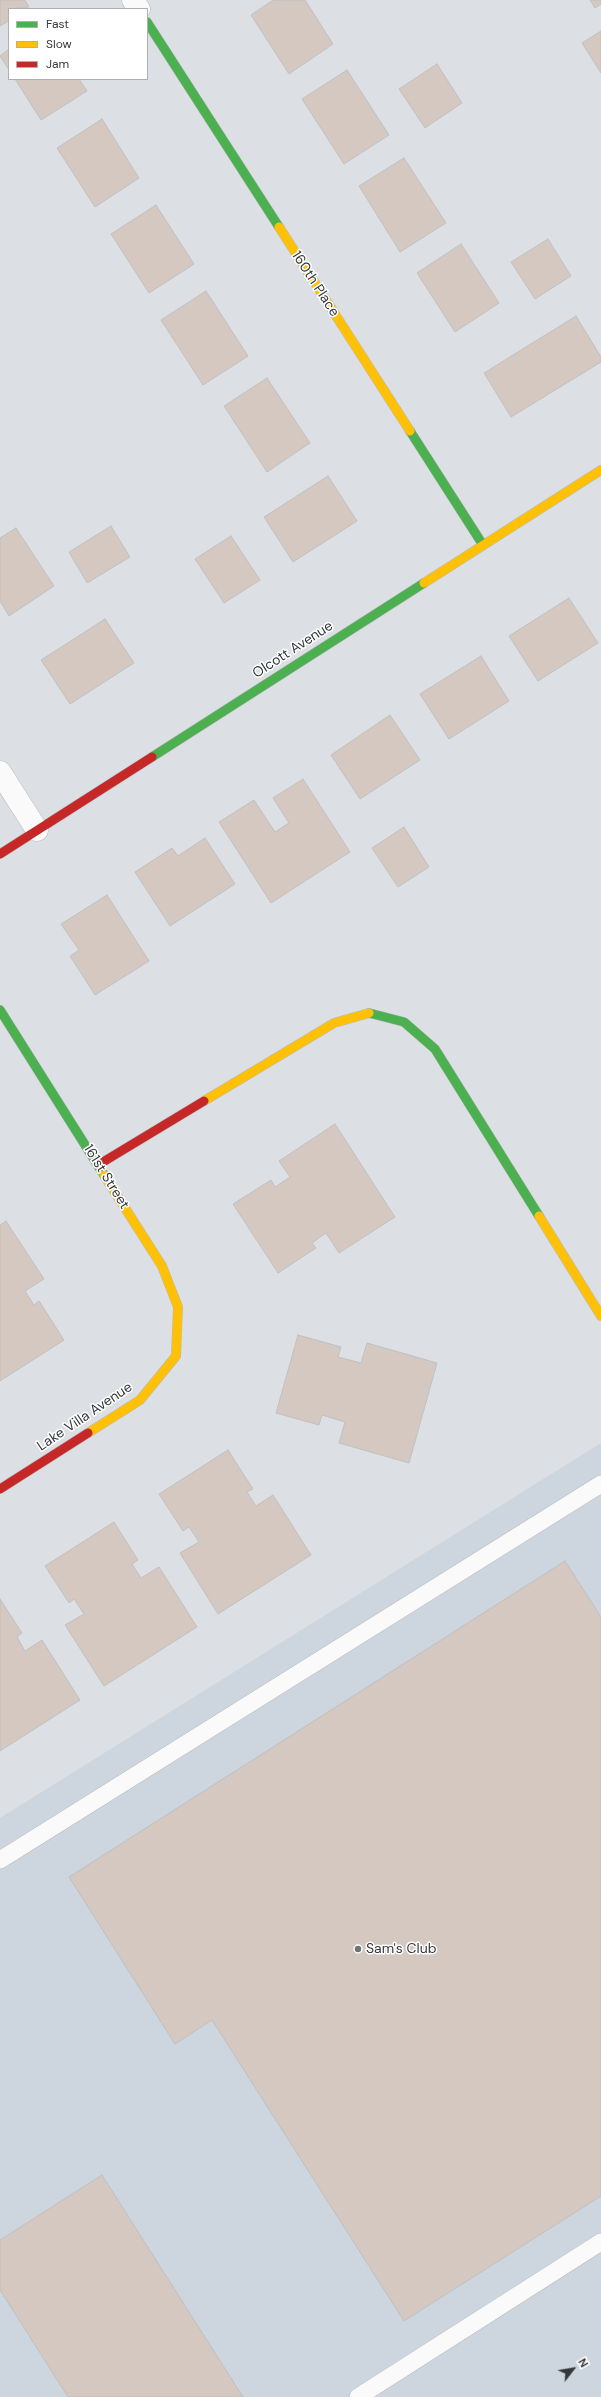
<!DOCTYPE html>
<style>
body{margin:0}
#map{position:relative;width:601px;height:2397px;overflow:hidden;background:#dce0e4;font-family:"DM Sans",sans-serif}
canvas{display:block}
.legend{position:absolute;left:8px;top:8px;width:140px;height:72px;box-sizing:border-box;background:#fff;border:1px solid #aeafb1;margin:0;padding:5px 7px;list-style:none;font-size:12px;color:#35383b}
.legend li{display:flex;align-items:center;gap:8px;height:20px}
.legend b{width:20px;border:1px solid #aeafb1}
.north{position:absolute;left:553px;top:2349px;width:40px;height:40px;-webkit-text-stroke:3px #fff;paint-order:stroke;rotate:59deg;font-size:11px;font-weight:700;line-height:16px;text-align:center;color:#35383b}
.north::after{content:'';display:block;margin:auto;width:14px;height:18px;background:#35383b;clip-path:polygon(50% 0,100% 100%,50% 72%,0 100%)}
</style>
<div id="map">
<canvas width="601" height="2397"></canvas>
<ul class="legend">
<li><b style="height:5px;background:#4caf50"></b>Fast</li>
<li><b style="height:5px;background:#ffc107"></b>Slow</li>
<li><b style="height:5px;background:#c62828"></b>Jam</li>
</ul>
<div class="north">N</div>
</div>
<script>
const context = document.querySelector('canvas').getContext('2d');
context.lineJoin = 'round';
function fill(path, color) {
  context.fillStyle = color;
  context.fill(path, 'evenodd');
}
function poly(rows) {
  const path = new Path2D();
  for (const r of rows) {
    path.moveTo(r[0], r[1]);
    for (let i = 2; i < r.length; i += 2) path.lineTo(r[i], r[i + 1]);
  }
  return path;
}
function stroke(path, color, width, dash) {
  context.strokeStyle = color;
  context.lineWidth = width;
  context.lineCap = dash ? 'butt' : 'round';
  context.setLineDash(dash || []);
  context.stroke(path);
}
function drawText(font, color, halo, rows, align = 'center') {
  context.font = font + ' "DM Sans",sans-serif';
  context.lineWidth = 3;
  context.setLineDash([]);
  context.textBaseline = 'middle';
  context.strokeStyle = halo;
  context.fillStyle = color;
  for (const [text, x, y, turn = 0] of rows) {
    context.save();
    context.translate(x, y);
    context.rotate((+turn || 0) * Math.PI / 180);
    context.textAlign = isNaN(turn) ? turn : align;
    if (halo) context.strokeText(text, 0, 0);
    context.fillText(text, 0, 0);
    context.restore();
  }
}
fill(poly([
 [601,1443,601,2397,0,2397,0,1818]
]), '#cdd5de');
const building = poly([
 [0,0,25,0,29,7,9,9,9,21,0,26,0,0],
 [273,0,305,0,333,44,289,74,251,15,273,0],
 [590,0,601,0,601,4,595,8,590,0],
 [601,31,601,73,582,43,601,31],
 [9,49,9,70,0,56,9,49],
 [437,64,462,103,425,128,399,89,437,64],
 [347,70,389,135,344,164,302,99,347,70],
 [15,79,79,79,87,91,41,120,15,79],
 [102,119,139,178,95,207,57,148,102,119],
 [404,158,446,223,400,252,359,186,404,158],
 [156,205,194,264,149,293,111,234,156,205],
 [548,239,571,276,535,299,511,262,548,239],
 [461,244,499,303,455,332,417,273,461,244],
 [206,291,248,356,203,385,161,320,206,291],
 [576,316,601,357,601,362,511,417,484,373,576,316],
 [267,378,310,443,267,472,224,406,267,378],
 [328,476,357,521,293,562,264,517,328,476],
 [111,526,130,557,87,583,69,552,111,526],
 [16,528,54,586,9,616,0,601,0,538,16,528],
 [231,536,260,580,224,603,195,559,231,536],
 [569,598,598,643,538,681,509,636,569,598],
 [105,619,134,663,70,704,41,660,105,619],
 [481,656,509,701,449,739,420,694,481,656],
 [390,715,420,760,360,799,331,755,390,715],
 [303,779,350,852,271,903,219,822,254,800,275,832,289,823,273,798,303,779],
 [404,827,429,867,398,887,372,848,404,827],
 [205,838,235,884,170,926,135,872,172,848,178,856,205,838],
 [107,895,149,961,95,995,70,956,79,950,61,924,107,895],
 [335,1124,395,1217,339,1253,326,1233,312,1243,316,1248,278,1273,233,1204,271,1180,275,1187,290,1177,279,1161,335,1124],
 [6,1221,44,1279,25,1291,34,1305,39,1301,64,1340,0,1381,0,1225,6,1221],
 [298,1335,341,1347,338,1357,361,1363,367,1343,437,1363,409,1463,339,1443,345,1422,322,1415,319,1425,276,1413,298,1335],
 [228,1450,253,1489,247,1492,256,1506,273,1495,311,1555,218,1614,180,1553,199,1542,189,1527,183,1531,159,1494,228,1450],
 [114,1522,138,1560,132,1564,141,1578,159,1567,197,1627,104,1686,65,1625,84,1614,74,1599,69,1603,45,1566,114,1522],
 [565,1561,601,1617,601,2196,404,2321,212,2020,175,2044,69,1877,565,1561],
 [0,1599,22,1633,17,1637,25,1651,42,1640,80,1700,0,1751,0,1599],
 [102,2175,243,2397,68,2397,0,2290,0,2240,102,2175]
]);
fill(building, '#d4c8c0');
stroke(building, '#bfc0c0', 1);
const lane = poly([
 [0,1860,601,1484],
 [358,2397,601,2242]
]);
const street = poly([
 [133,0,139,9],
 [0,772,37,830]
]);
const fast = poly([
 [147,22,279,227],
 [410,431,483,545],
 [152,757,424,583],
 [0,1010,104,1175],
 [369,1013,404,1022,435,1049,539,1216]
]);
const slow = poly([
 [279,227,410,431],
 [424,583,601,470],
 [204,1101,334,1023,369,1013],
 [539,1216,601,1316],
 [88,1433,140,1400,176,1356,178,1307,162,1266,104,1175]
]);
const jam = poly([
 [0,854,152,757],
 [98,1165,204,1101],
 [0,1489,88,1433]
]);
stroke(lane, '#b7babd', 18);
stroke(street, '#b7babd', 23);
stroke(fast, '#b7babd', 10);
stroke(slow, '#b7babd', 10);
stroke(jam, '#b7babd', 10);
stroke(lane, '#fafafb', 17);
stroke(street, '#fafafb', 22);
stroke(fast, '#4caf50', 9);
stroke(slow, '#ffc107', 9);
stroke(jam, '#c62828', 9);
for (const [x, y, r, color] of [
 [358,1949,4,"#6f7376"]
]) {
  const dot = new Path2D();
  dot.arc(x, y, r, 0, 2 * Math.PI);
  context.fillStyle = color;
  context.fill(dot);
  stroke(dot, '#fff', 1.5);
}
drawText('14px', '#35383b', '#fff', [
 ["160th Place",315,284,57],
 ["Olcott Avenue",293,650,-33],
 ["161st Street",106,1177,58],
 ["Lake Villa Avenue",85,1417,-34]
]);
drawText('14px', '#35383b', '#fff', [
 ["Sam's Club",366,1949]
], 'left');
</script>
